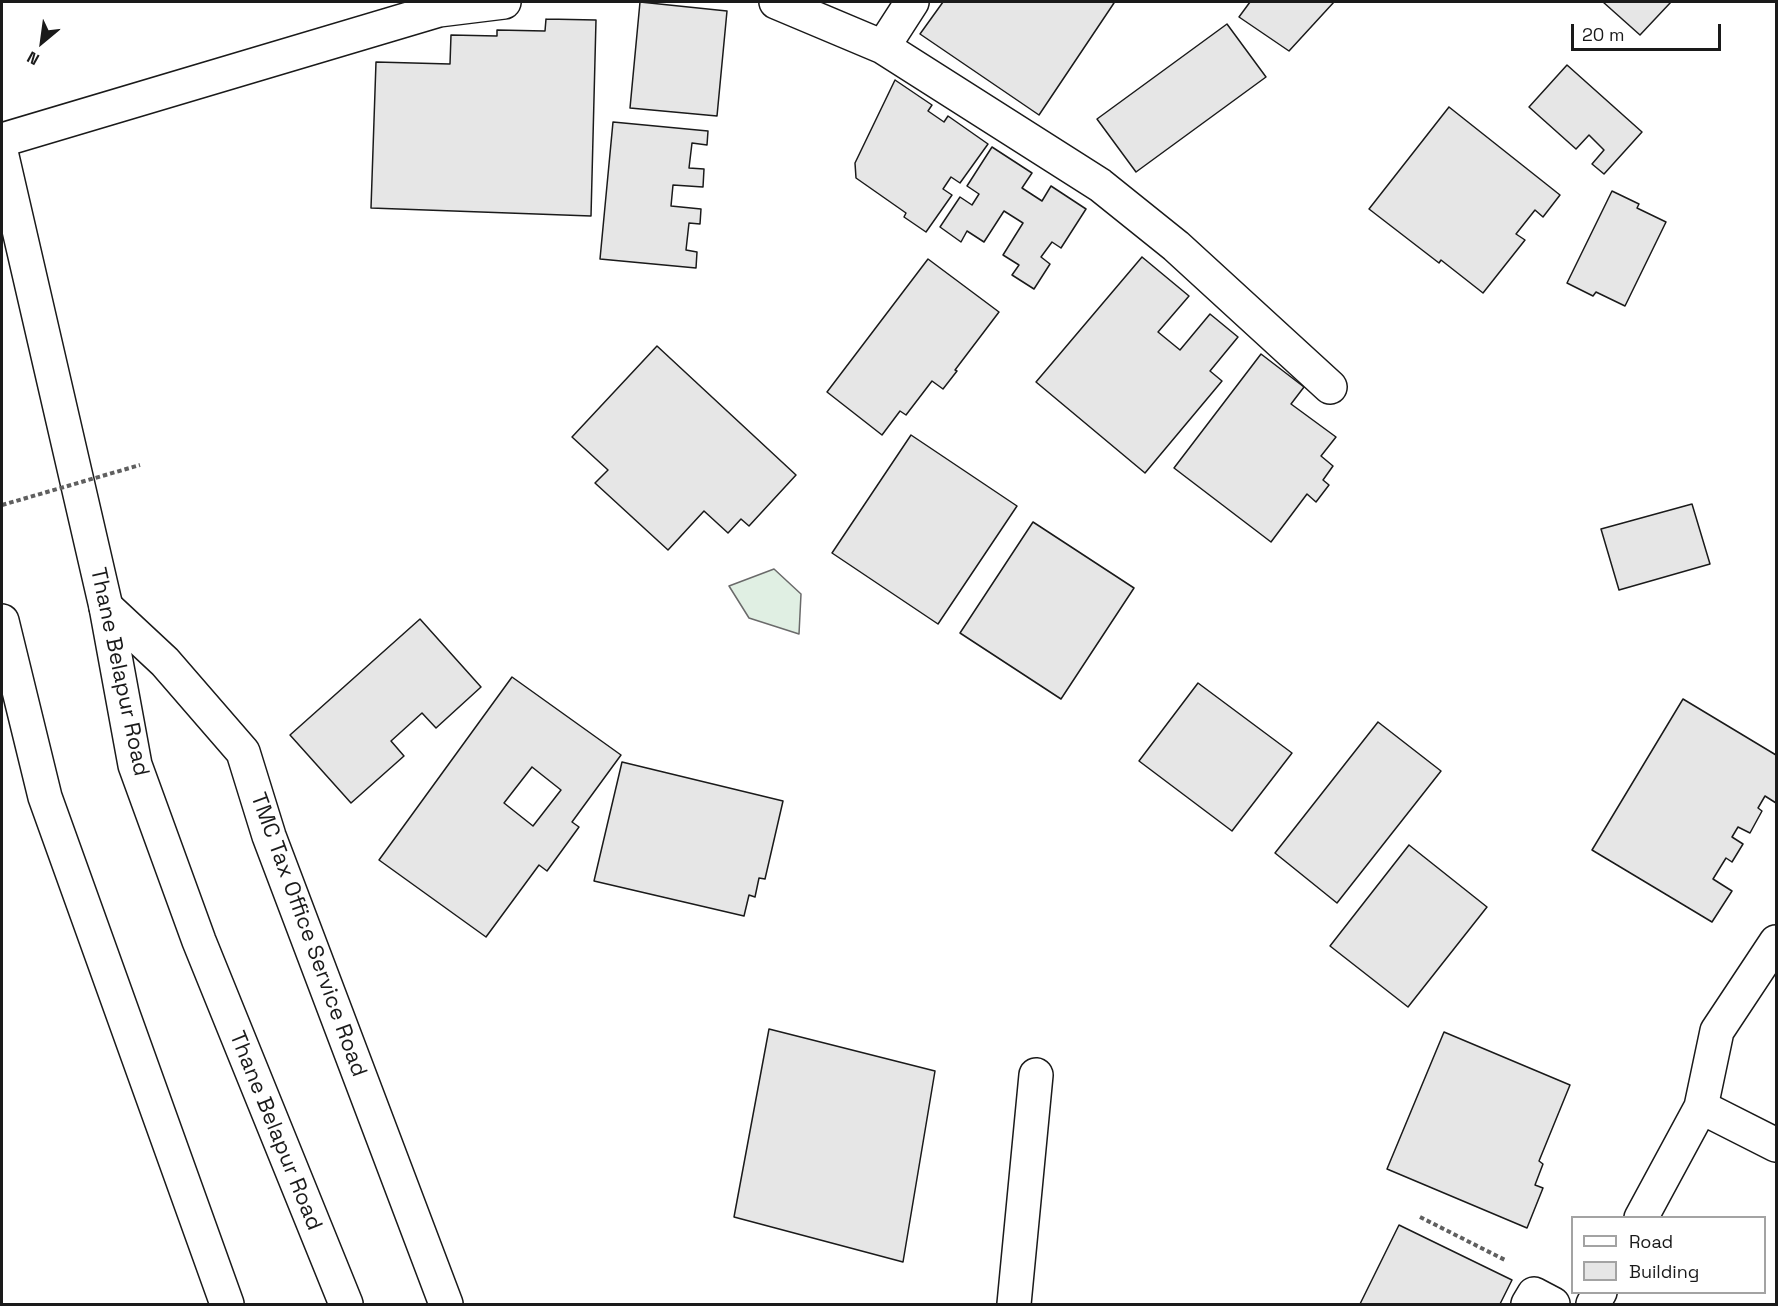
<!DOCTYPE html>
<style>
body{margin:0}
#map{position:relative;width:1778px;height:1306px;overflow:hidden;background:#fff;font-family:"Space Grotesk",sans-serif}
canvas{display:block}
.frame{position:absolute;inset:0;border:3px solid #1a1a1a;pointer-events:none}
.legend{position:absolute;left:1571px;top:1216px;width:195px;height:78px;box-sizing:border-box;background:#fff;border:2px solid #a3a3a3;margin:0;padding:8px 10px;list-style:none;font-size:18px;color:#1a1a1a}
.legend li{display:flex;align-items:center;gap:12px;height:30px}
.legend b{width:30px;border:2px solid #a3a3a3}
.north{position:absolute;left:12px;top:12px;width:60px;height:60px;-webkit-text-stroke:4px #fff;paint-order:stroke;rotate:209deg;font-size:16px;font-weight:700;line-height:24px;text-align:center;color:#1a1a1a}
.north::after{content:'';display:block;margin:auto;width:21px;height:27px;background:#1a1a1a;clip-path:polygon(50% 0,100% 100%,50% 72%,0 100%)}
.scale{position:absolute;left:1571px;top:24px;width:150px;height:27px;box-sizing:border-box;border:3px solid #1a1a1a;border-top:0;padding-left:8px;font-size:18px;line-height:21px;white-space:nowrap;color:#1a1a1a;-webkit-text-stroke:4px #fff;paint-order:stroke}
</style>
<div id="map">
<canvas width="1778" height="1306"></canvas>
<div class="frame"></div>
<ul class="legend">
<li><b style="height:8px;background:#fff"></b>Road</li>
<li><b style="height:16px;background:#e6e6e6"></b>Building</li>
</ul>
<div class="north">N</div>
<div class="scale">20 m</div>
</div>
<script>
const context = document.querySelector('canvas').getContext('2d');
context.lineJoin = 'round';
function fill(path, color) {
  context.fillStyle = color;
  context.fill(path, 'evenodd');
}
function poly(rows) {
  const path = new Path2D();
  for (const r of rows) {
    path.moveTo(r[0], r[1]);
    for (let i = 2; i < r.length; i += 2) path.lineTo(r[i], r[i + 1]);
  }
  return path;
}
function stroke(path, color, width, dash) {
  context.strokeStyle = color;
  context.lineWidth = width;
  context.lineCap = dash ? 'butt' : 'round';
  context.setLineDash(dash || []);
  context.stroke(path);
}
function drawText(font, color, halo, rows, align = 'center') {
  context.font = font + ' "Space Grotesk",sans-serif';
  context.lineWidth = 4.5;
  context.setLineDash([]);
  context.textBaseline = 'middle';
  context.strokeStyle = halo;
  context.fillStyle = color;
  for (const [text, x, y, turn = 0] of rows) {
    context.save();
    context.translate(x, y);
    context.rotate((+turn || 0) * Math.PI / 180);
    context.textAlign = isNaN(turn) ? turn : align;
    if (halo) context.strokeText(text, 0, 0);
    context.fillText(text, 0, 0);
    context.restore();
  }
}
const green = poly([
 [774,569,801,594,799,634,749,618,729,586,774,569]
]);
fill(green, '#e0efe3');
stroke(green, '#6a6a6a', 1.5);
const building = poly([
 [640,2,727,11,717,116,630,108,640,2],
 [943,2,1112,2,1114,3,1039,115,920,34,943,2],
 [1250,2,1334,2,1289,51,1239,17,1250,2],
 [1603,2,1671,2,1640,35,1603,2],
 [546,19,596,20,591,216,371,208,376,62,450,64,451,35,497,36,497,30,545,31,546,19],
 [1227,24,1266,77,1136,172,1097,119,1227,24],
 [1567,65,1642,132,1604,174,1592,164,1604,150,1589,135,1576,149,1529,107,1567,65],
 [895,80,932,105,928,111,944,122,948,116,988,144,960,183,951,177,943,189,952,195,926,232,904,217,906,213,856,178,855,163,895,80],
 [1449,107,1560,195,1543,217,1535,210,1516,234,1525,240,1483,293,1441,260,1439,263,1369,209,1449,107],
 [613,122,708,131,707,145,692,143,689,168,704,169,703,187,673,185,671,206,701,209,700,224,689,223,686,250,697,252,696,268,600,259,613,122],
 [992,147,1032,173,1022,188,1042,201,1051,186,1086,209,1061,248,1052,242,1041,257,1050,264,1034,289,1012,275,1019,265,1003,255,1023,223,1004,211,984,242,967,231,961,242,940,227,960,197,972,205,979,194,967,186,992,147],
 [1612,191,1639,204,1637,208,1666,222,1625,306,1596,292,1593,296,1567,283,1612,191],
 [1142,257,1189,296,1158,332,1180,350,1210,314,1238,337,1210,371,1222,381,1145,473,1036,382,1142,257],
 [928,259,999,312,955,370,957,371,943,389,932,381,906,415,900,411,882,435,827,392,928,259],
 [657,346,796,475,749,526,741,519,728,533,704,511,668,550,595,483,608,470,572,437,657,346],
 [1261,354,1304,387,1291,404,1336,437,1321,456,1333,466,1323,480,1329,485,1316,502,1307,494,1271,542,1174,468,1261,354],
 [911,435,1017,506,938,624,832,553,911,435],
 [1692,504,1710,564,1619,590,1601,529,1692,504],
 [1033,522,1134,588,1061,699,960,633,1033,522],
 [420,619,481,687,436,728,422,713,391,741,404,756,351,803,290,735,420,619],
 [512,677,621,755,572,822,579,827,547,871,539,865,486,937,379,860,512,677],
 [532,767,561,790,533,826,504,803,532,767],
 [1198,683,1292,753,1232,831,1139,761,1198,683],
 [1683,699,1776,755,1776,803,1765,796,1758,808,1762,811,1750,833,1738,827,1732,837,1743,844,1732,862,1726,858,1713,879,1732,891,1712,922,1592,850,1683,699],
 [1378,722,1441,771,1337,903,1275,853,1378,722],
 [622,762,783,801,765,879,759,878,755,897,749,895,744,916,594,881,622,762],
 [1409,845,1487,907,1408,1007,1330,946,1409,845],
 [769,1029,935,1071,903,1262,734,1217,769,1029],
 [1444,1032,1570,1085,1539,1161,1543,1164,1535,1185,1543,1188,1527,1228,1387,1169,1444,1032],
 [1399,1225,1512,1280,1500,1304,1360,1304,1399,1225]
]);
fill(building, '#e6e6e6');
stroke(building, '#1a1a1a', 1.5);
const street = poly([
 [776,2,883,47,1100,185,1176,246,1330,387],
 [883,47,912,2],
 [2,140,439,10,504,2],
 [106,607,165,662,243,752,269,836,446,1304],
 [1776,942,1717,1031,1701,1107,1776,1145],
 [1641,1218,1701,1107],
 [1014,1304,1036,1075],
 [1528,1304,1534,1294,1553,1304],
 [1593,1304,1600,1292]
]);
const primary = poly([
 [2,156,106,607,135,765,199,941,346,1304],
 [2,621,45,797,227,1304]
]);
stroke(street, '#1a1a1a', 36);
stroke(primary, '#1a1a1a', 36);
stroke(poly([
 [1420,1217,1507,1261]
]), '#5f5f5f', 4, [4.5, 3]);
stroke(street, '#fff', 33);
stroke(primary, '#fff', 33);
stroke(poly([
 [2,505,140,465]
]), '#5f5f5f', 4, [4.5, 3]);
drawText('22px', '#1a1a1a', '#fff', [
 ["Thane Belapur Road",119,672,78],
 ["TMC Tax Office Service Road",308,935,70],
 ["Thane Belapur Road",275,1131,68]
]);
</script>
